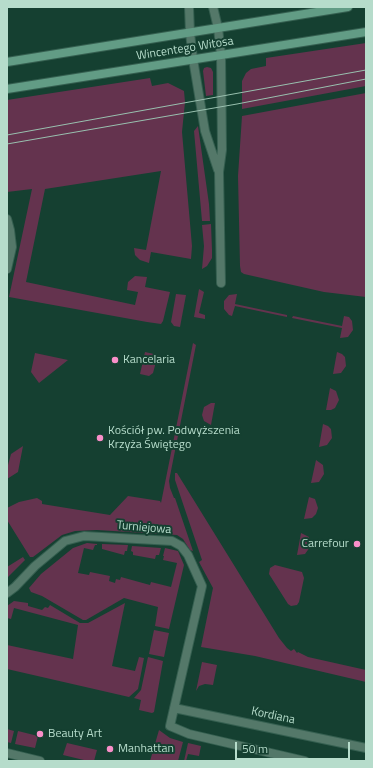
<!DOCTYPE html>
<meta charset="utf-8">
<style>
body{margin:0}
#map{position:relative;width:373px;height:768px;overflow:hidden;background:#154031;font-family:"Titillium Web",sans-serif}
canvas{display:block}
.frame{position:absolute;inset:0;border:8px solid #b6dccb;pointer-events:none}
.scale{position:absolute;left:235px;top:742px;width:115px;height:18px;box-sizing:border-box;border:2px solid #b6dccb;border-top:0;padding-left:5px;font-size:12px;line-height:14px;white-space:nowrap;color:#b6dccb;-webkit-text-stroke:3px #154031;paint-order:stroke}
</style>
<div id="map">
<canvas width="373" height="768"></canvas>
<div class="frame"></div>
<div class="scale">50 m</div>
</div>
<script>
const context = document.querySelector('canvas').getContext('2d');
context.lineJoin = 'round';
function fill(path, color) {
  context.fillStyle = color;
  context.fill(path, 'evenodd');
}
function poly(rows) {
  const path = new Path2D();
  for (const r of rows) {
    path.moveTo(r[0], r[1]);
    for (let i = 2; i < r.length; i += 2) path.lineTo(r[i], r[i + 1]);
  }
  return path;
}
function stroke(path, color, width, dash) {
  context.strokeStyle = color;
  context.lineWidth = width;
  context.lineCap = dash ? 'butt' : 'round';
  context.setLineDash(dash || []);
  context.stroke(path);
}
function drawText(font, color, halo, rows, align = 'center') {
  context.font = font + ' "Titillium Web",sans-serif';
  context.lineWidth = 4;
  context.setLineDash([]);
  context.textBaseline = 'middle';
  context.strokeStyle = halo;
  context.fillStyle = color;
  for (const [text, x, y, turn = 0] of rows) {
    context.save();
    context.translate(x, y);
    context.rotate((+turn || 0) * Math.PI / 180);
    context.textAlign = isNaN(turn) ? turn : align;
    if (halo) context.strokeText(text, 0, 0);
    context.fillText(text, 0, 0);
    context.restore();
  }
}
fill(poly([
 [366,43,366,86,242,109,242,81,246,73,251,69,266,66,266,58],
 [207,67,211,68,213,72,213,95,206,96,203,71,204,68],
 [150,78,152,86,168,83,184,91,185,102,182,132,192,246,191,259,151,252,149,263,140,260,135,255,134,248,146,250,161,171,45,189,26,282,135,305,138,292,127,290,128,282,135,276,147,277,145,287,170,292,163,321,161,324,147,322,9,297,32,189,7,192,7,100],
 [366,93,366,297,324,292,244,274,241,272,240,266,238,176,242,116],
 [198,126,209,204,210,221,202,221,194,131],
 [211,224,212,250,212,258,207,266,202,269,204,246,202,225],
 [199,289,204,292,199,313,205,315,205,319,194,317],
 [176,294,186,295,180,327,174,326,171,322],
 [237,294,235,304,287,315,287,317,235,306,232,316,229,315,224,309,224,301,229,295],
 [293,316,342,326,344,316,349,317,352,321,353,330,348,337,340,338,342,328,292,318],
 [193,343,196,345,169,481,170,488,174,498,175,498,193,551,190,550,183,539,177,535,97,530,75,531,62,535,33,557,30,557,7,520,7,508,19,502,37,498,42,501,42,504,110,515,128,496,160,501,161,503],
 [145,352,154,354,157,358,153,373,149,376,140,374],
 [337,352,342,354,345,357,346,366,341,373,333,374],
 [35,353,68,360,39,383,31,372],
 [330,388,336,391,339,400,335,408,331,410,326,410],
 [211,403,215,403,211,425,204,421,202,415,204,407],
 [323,424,328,426,331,429,332,438,327,445,319,447],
 [23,446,18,472,7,479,7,469,11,454],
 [316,460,323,465,324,474,319,482,311,483],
 [175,473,177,473,279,638,287,648,291,651,294,649,297,653,298,652,308,657,366,670,366,682,255,656,201,647,213,588,199,562,202,560,175,480],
 [309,497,315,499,318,508,316,514,312,518,304,519],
 [301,533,309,537,310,547,305,554,297,555],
 [87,543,97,544,97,545,95,545,93,550,84,548,78,573,89,575,90,572,110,576,109,581,115,583,116,579,120,580,121,577,150,585,151,582,171,587,177,563,163,560,164,556,163,556,165,548,178,551,184,565,169,629,155,626,158,607,124,598,86,620,83,620,42,596,31,592,29,588,41,574,73,548],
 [102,544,128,545,127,551,125,551,124,555,102,549],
 [132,546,161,548,159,555,156,555,155,559,133,555,133,552,131,551],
 [23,557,25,560,7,578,7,567],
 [275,565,302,572,304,578,299,602,297,605,291,606,288,604,269,574,270,568],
 [14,601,28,603,28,606,42,610,45,607,48,608,50,605,80,623,88,623,125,603,112,666,135,671,139,657,144,658,138,689,129,697,7,669,7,645,73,659,78,625,14,608,11,619,7,618,7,606],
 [154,630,169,633,164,657,149,654],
 [148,657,163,661,154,712,152,713,139,710,141,700,134,698,141,690],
 [202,662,217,665,213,685,205,684,199,686,196,691],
 [7,729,14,731,11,743,7,742],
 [159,730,170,738,183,742,178,761,150,761],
 [18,731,38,736,35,748,15,744],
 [67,743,97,750,94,761,88,761,63,755],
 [188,743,201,746,199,756,188,754,186,761,184,761]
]), '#64334e');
const street = poly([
 [189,7,190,33,193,59,205,131,218,170],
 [213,7,218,28,221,55,222,150,219,172,221,283],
 [7,219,10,230,12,247,7,269],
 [7,593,15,587,35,566,65,541,84,536,172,541,181,546,188,555,202,586,170,726,189,734,305,761],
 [174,708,366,748],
 [7,753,40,761]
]);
const secondary = poly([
 [7,62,348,7],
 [7,89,366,32]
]);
stroke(street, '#355f50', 10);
stroke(secondary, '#355f50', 10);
stroke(street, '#547869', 8);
stroke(secondary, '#629c85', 8);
stroke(poly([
 [7,135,366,70],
 [7,144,237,104,366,79]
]), '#99c0af', 1);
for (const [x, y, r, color] of [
 [115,360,4,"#f98fc9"],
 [100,438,4,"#f98fc9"],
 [357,544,4,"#f98fc9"],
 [40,734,4,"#f98fc9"],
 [110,749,4,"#f98fc9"]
]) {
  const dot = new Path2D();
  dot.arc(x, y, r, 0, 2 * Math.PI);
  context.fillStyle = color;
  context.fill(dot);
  stroke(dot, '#154031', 1.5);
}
drawText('12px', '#b6dccb', '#154031', [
 ["Wincentego Witosa",185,49,-9],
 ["Turniejowa",144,528,5],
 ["Kordiana",273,716,12]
]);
drawText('12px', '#b6dccb', '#154031', [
 ["Kancelaria",123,360],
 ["Kościół pw. Podwyższenia",108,431],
 ["Krzyża Świętego",108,445],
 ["Carrefour",349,544,"right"],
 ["Beauty Art",48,734],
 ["Manhattan",118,749]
], 'left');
</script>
